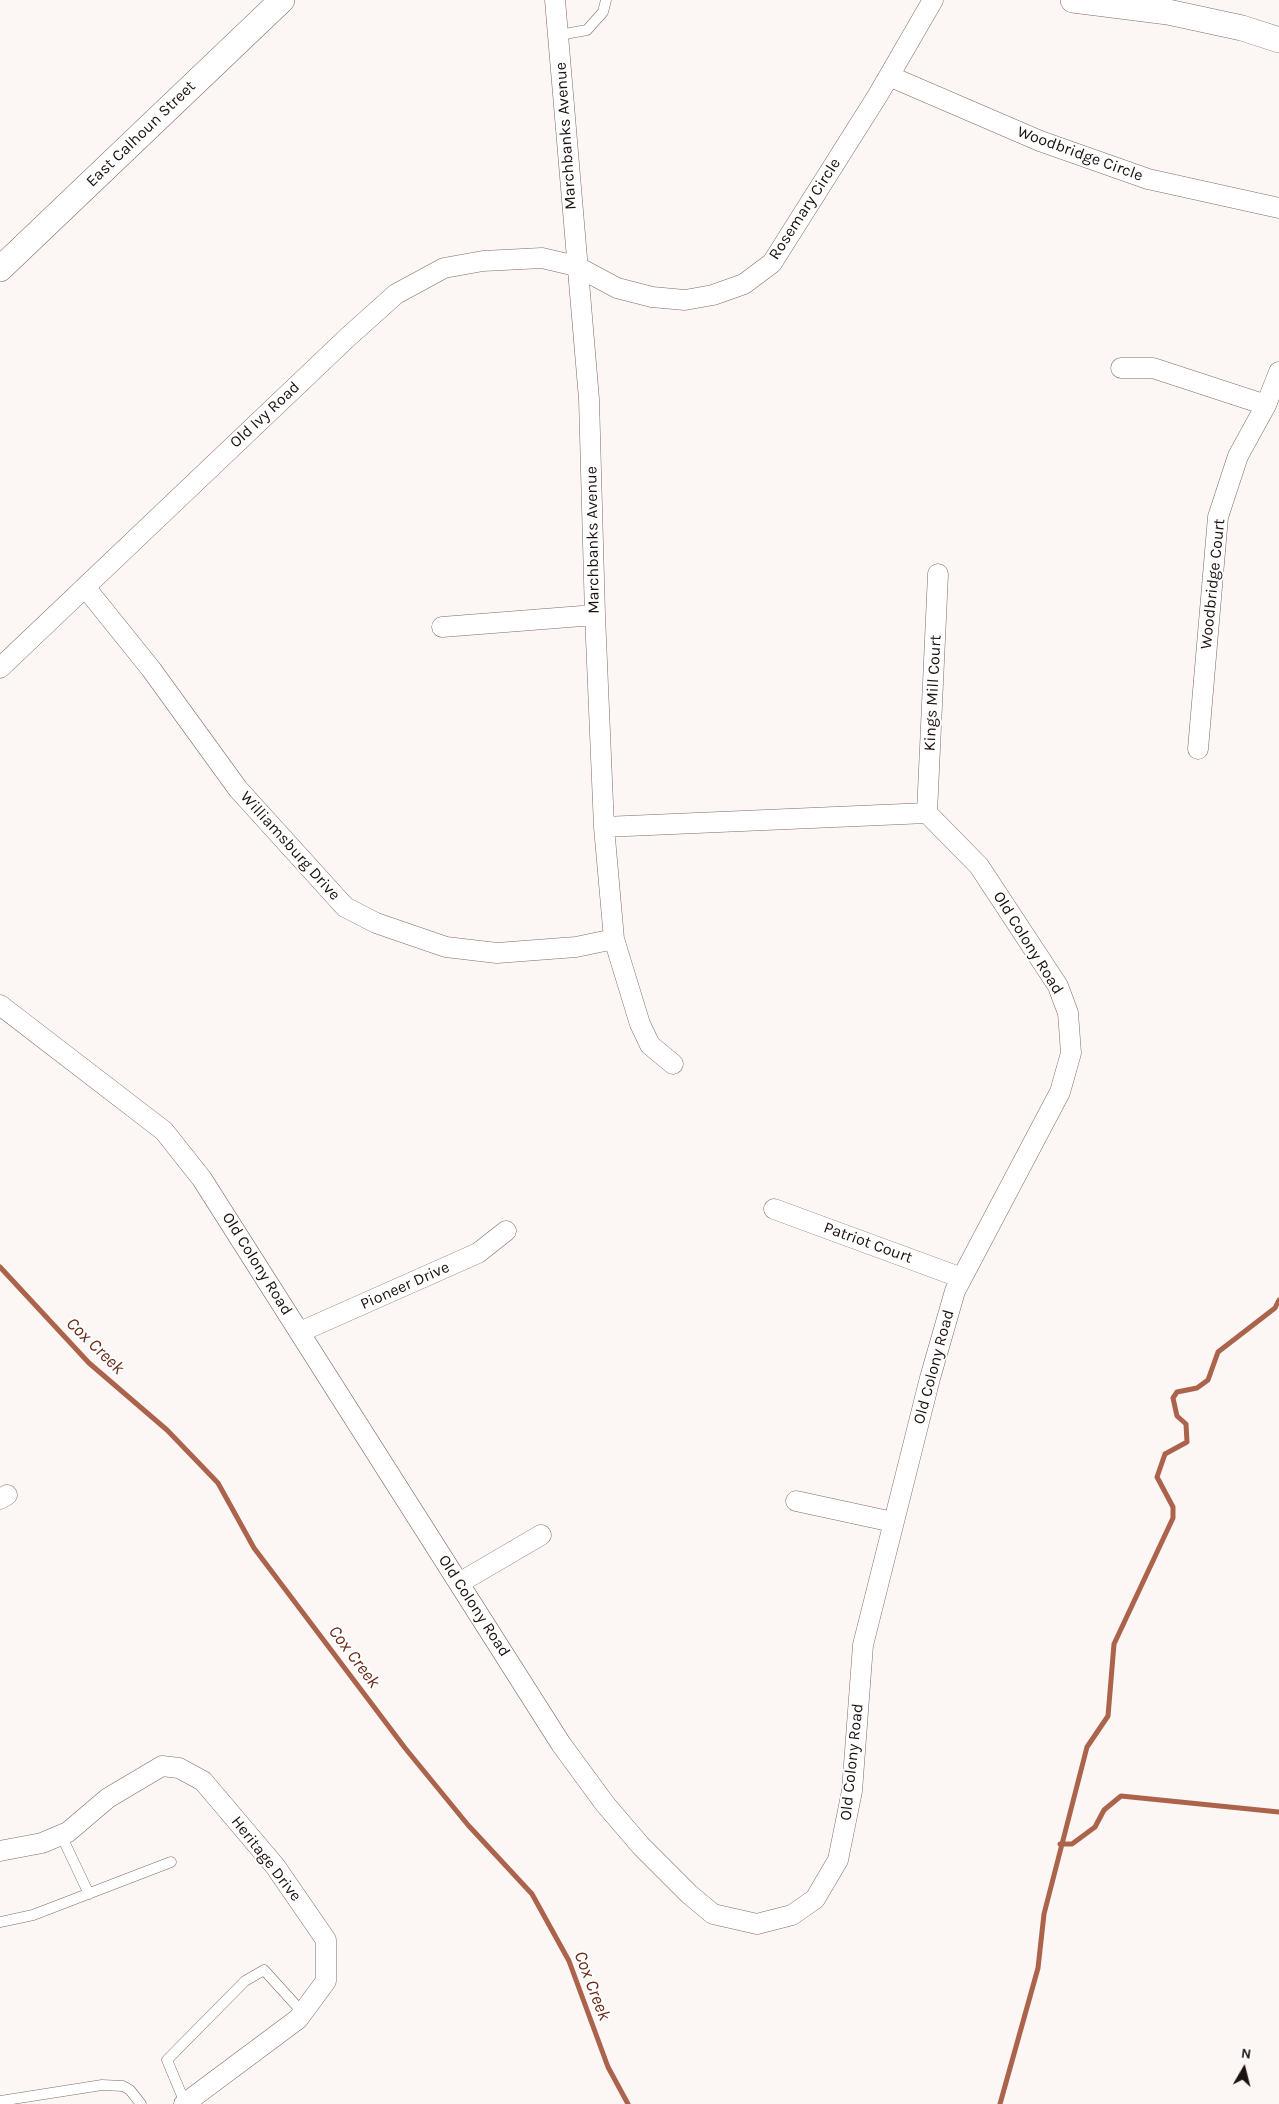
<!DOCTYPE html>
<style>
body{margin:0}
#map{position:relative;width:1279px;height:2104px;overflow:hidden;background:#fcf6f4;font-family:Karla,sans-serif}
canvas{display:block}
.north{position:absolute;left:1219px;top:2044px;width:50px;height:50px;-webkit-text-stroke:4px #fff;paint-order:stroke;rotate:8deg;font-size:14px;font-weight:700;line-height:20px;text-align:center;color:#1b110e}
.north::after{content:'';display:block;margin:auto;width:18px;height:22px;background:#1b110e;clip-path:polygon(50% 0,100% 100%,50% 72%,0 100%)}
</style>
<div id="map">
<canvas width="1279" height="2104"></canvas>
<div class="north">N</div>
</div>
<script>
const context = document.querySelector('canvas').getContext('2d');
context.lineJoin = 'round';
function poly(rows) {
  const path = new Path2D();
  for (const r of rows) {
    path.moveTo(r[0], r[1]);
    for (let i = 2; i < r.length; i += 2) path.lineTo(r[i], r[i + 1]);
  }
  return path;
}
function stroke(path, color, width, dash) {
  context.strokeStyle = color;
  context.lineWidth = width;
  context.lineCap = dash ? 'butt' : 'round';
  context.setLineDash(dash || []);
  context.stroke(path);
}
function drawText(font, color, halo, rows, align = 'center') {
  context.font = font + ' Karla,sans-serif';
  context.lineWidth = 4;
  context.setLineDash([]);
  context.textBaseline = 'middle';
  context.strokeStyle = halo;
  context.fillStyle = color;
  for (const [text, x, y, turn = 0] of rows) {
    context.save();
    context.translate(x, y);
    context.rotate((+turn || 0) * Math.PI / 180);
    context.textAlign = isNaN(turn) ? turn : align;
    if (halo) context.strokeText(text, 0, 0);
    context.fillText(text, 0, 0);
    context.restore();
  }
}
stroke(poly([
 [0,1267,89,1363,167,1430,218,1483,254,1548,405,1748,468,1825,532,1894,569,1961,608,2067,628,2104],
 [1060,1844,1072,1844,1095,1827,1104,1810,1121,1796,1279,1812],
 [1000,2104,1038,1968,1044,1914,1087,1747,1108,1716,1114,1644,1173,1518,1173,1507,1157,1477,1165,1454,1187,1442,1186,1424,1177,1416,1173,1398,1177,1392,1197,1388,1208,1380,1218,1352,1275,1308,1279,1300]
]), '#ab634c', 5);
const service = poly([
 [559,35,587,30,603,12,606,0],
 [61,1835,89,1894],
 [0,1922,33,1915,171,1862],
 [0,2101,102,2085,123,2086,130,2090,141,2104],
 [185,2103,167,2060,245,1981,264,1970,303,2013]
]);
const minor = poly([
 [555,0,589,399,595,615,604,827,614,939,640,1024,650,1045,673,1064],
 [889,76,1040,141,1148,179,1279,208],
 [1121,368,1153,368,1266,405],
 [85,587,151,669,238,789,345,907,376,923,446,947,497,953,576,947,614,939],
 [442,627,595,615],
 [0,668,348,337,396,294,444,268,483,261,542,258,576,266,617,288,652,297,685,300,713,295,744,284,772,263,878,95,933,0],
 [1198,749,1218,517,1238,456,1266,405,1279,372],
 [927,813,938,574],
 [0,1005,164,1131,202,1179,561,1744,605,1804,641,1846,689,1894,713,1914,757,1924,792,1915,815,1899,838,1860,852,1791,863,1645,930,1378,955,1291,1060,1092,1071,1053,1068,1013,1058,986,979,866,927,813,604,827],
 [774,1209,962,1278],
 [300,1332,478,1253,506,1231],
 [0,1499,7,1495],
 [796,1501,893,1522],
 [459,1583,541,1535],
 [0,1851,42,1843,68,1832,108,1798,162,1766,179,1768,203,1781,275,1866,326,1940,326,1981,298,2019,184,2104]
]);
const tertiary = poly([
 [1073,0,1168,12,1242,28,1279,40],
 [0,269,282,0]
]);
stroke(service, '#826a62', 11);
stroke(minor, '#826a62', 21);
stroke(tertiary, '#826a62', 26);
stroke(service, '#fff', 10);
stroke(minor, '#fff', 20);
stroke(tertiary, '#fff', 25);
drawText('16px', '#1b110e', '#fff', [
 ["East Calhoun Street",141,134,-44],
 ["Marchbanks Avenue",566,136,-94],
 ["Woodbridge Circle",1080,154,20],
 ["Rosemary Circle",805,209,-57],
 ["Old Ivy Road",265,415,-43],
 ["Marchbanks Avenue",593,540,-91],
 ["Woodbridge Court",1213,584,-84],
 ["Kings Mill Court",933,693,-87],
 ["Williamsburg Drive",290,846,48],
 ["Old Colony Road",1028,943,58],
 ["Patriot Court",868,1243,20],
 ["Old Colony Road",257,1264,58],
 ["Pioneer Drive",405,1286,-24],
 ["Old Colony Road",934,1367,-75],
 ["Old Colony Road",474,1606,57],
 ["Old Colony Road",852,1762,-84],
 ["Heritage Drive",266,1859,52]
]);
drawText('italic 18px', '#6a2b16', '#fff', [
 ["Cox Creek",95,1346,44],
 ["Cox Creek",354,1657,53],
 ["Cox Creek",592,1986,69]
]);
</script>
